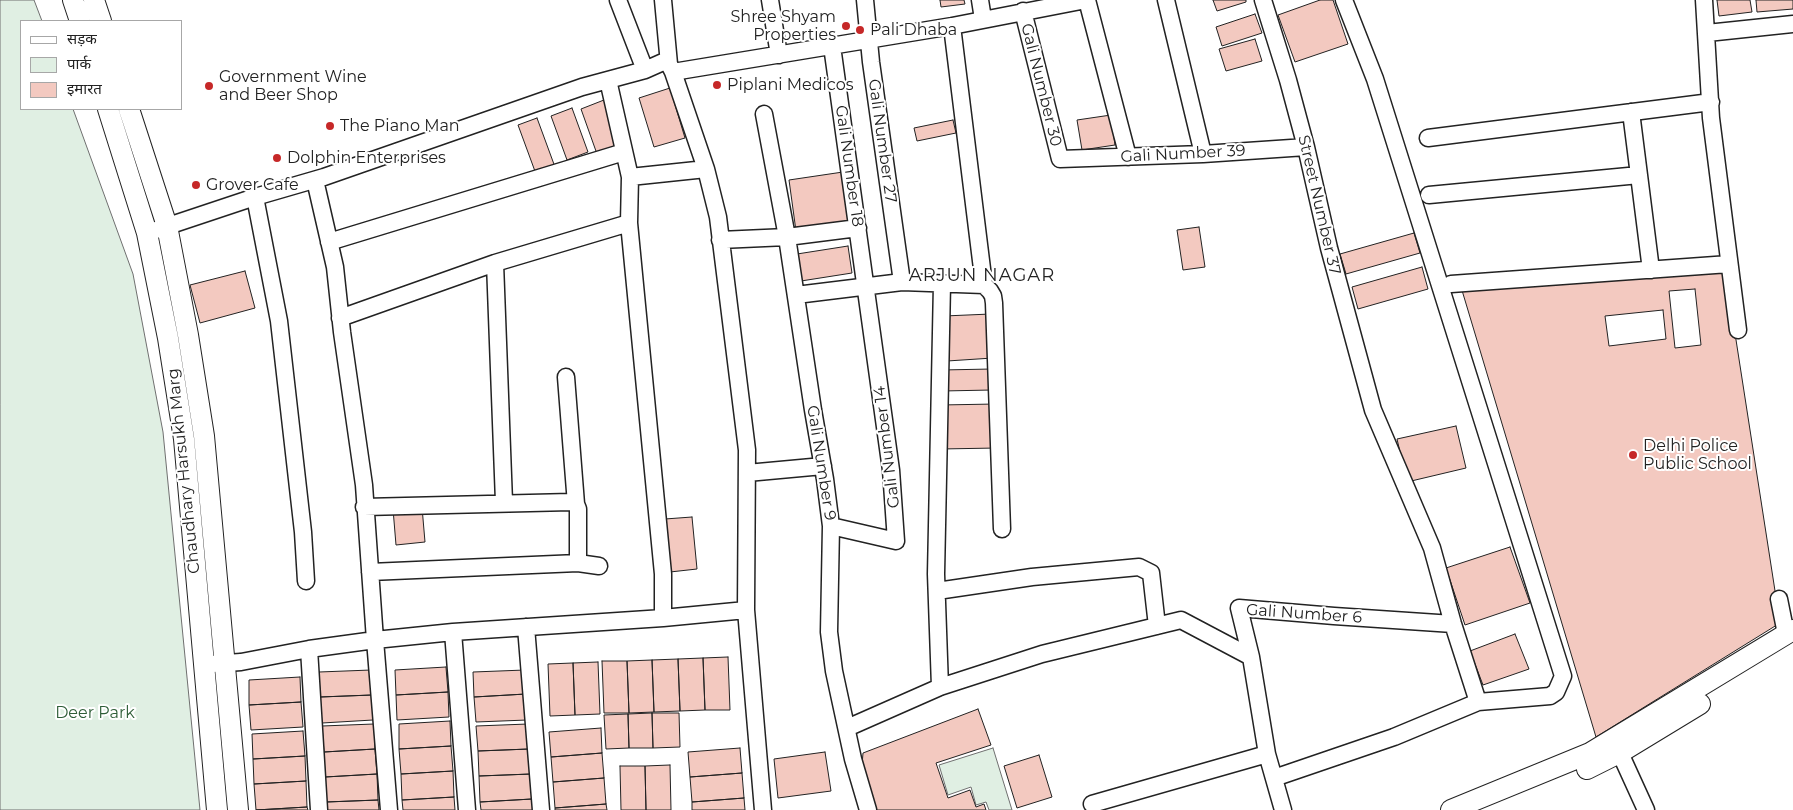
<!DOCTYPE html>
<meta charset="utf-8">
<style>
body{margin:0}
#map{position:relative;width:1793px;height:810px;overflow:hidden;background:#fff;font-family:Montserrat,"Noto Sans Devanagari",sans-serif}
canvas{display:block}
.legend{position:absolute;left:20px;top:20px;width:162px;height:90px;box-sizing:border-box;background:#fff;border:1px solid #a7a7a7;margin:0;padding:6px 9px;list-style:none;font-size:15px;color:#222}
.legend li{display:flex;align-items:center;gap:10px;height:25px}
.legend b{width:25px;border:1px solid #a7a7a7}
</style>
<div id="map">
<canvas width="1793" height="810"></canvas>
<ul class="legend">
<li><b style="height:6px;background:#fff"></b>सड़क</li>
<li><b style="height:14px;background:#e0efe3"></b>पार्क</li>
<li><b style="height:14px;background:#f3c9c0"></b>इमारत</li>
</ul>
</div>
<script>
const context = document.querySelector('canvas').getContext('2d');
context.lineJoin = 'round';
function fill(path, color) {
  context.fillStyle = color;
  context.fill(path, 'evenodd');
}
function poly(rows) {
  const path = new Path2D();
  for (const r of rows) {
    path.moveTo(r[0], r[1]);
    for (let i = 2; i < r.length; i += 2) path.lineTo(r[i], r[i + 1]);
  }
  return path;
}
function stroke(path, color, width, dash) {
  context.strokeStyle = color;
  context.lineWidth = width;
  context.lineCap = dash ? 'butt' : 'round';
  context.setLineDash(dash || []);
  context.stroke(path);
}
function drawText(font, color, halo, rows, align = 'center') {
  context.font = font + ' Montserrat,sans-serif';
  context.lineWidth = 4;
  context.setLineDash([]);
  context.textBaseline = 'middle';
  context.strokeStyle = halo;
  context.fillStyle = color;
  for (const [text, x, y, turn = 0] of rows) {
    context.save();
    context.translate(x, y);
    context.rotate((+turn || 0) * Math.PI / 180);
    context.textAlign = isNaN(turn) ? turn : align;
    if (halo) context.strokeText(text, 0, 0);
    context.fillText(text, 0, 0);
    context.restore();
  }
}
const green = poly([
 [0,0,34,0,42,21,21,21,21,109,73,109,133,274,163,432,200,810,0,810,0,0],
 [993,748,1012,810,989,810,986,802,976,805,971,787,948,795,939,765,993,748]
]);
fill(green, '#e0efe3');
stroke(green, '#6f6f6f', 1);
const building = poly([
 [940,0,964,0,965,4,941,7,940,0],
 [1213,0,1246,0,1246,2,1217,11,1213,0],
 [1320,0,1333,0,1348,44,1295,62,1278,15,1320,0],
 [1717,0,1750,0,1752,12,1719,16,1717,0],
 [1756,0,1793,0,1793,9,1757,12,1756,0],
 [1255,14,1262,33,1222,46,1216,27,1255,14],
 [1255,39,1262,61,1226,71,1219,49,1255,39],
 [670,88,685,138,654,147,639,98,670,88],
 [604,100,620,146,597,154,581,109,604,100],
 [572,108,588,152,567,160,551,116,572,108],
 [1111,115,1115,145,1082,150,1077,120,1111,115],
 [537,118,555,167,536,174,518,125,537,118],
 [953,120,956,133,917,141,914,128,953,120],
 [843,172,851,223,796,231,789,180,843,172],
 [1199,227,1205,267,1183,270,1177,230,1199,227],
 [1414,233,1420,253,1346,274,1340,254,1414,233],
 [848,246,852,273,801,281,797,254,848,246],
 [1422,267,1428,289,1358,309,1352,287,1422,267],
 [1725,269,1780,623,1596,737,1461,287,1725,269],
 [245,271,255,308,200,323,190,285,245,271],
 [1695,289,1701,345,1675,348,1669,291,1695,289],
 [1663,310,1666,339,1609,346,1605,316,1663,310],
 [991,314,993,358,947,361,944,316,991,314],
 [992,369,992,390,942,391,941,370,992,369],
 [996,404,997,448,940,449,940,405,996,404],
 [1456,426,1466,468,1407,482,1397,439,1456,426],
 [422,507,425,542,396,545,393,509,422,507],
 [692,517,697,569,670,572,665,519,692,517],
 [1510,547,1530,603,1465,625,1446,568,1510,547],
 [1515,634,1529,669,1483,685,1470,651,1515,634],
 [728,657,730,710,705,710,703,658,728,657],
 [703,658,705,710,680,711,678,659,703,658],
 [678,659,680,711,654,712,652,660,678,659],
 [652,660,654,712,629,713,627,661,652,660],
 [602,661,627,661,629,713,604,713,602,661],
 [598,662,600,714,575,715,573,663,598,662],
 [573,663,575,715,550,716,548,664,573,663],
 [446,667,448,692,396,695,395,670,446,667],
 [371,670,372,695,320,697,319,672,371,670],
 [525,670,526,694,474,697,473,672,525,670],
 [300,677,301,702,249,705,249,680,300,677],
 [448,692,449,717,397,720,396,695,448,692],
 [526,694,527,720,476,722,474,697,526,694],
 [372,695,373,720,322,723,320,697,372,695],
 [301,702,303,727,251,730,249,705,301,702],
 [978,709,991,745,936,763,948,798,970,790,976,807,984,804,986,810,872,810,862,765,863,753,978,709],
 [652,713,653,748,629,748,628,714,652,713],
 [652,713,679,713,680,747,653,748,652,713],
 [628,714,629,748,606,749,604,715,628,714],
 [450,721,451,746,399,749,399,724,450,721],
 [374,724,375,749,324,752,322,726,374,724],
 [528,724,529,749,478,751,476,726,528,724],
 [601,728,602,753,551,757,549,732,601,728],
 [303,731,305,756,253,759,252,734,303,731],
 [451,746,453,771,401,774,399,749,451,746],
 [740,748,742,773,690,777,688,752,740,748],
 [375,749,377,774,325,777,324,752,375,749],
 [529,749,531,774,479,776,478,751,529,749],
 [825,752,831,791,778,798,774,759,825,752],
 [602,753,604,778,553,782,551,757,602,753],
 [1039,755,1052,797,1017,808,1004,766,1039,755],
 [305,756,306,781,254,784,253,759,305,756],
 [670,765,671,810,646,810,645,766,670,765],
 [620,766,645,766,646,810,621,810,620,766],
 [453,771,454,797,402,800,401,774,453,771],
 [742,773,744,798,692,802,690,777,742,773],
 [377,774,378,800,326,802,325,777,377,774],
 [531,774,532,799,480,802,479,776,531,774],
 [604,778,606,804,555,808,553,782,604,778],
 [306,781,307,807,256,810,254,784,306,781],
 [454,797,455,810,403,810,402,800,454,797],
 [744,798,745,810,692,810,692,802,744,798],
 [532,799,533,810,481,810,480,802,532,799],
 [378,800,379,810,327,810,326,802,378,800],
 [606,804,607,810,555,810,555,808,606,804],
 [307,807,308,810,256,810,307,807]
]);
fill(building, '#f3c9c0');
stroke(building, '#222', 1);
const minor = poly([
 [663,0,669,64],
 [770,0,779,55],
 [865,0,871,62,902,282],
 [980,0,983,19],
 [1087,0,1128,157],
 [1166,0,1203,154],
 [1263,0,1288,80,1306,147,1329,248,1373,410,1432,548,1453,624,1478,702],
 [1704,0,1711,118,1738,330],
 [1023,11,1060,159,1203,154,1306,147],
 [952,26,1086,0],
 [1707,33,1793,24],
 [645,70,663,62,669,64,673,72,706,169,718,217,747,450,746,610,763,810],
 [673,72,952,26,984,285],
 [608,80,630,177,629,223,663,574,663,618],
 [1631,112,1651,270],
 [764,114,787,237,813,410,825,479,831,526,829,632,834,671,853,759,868,810],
 [1428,138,1711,102],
 [630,177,706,169],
 [315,180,335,267,342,332,364,485,375,640,389,810],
 [1429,195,1639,175],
 [255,197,279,321,303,532,306,581],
 [147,233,255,197,324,177,582,87,645,70,618,0],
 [720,240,787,237,858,228],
 [329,242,624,152],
 [495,263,504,502],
 [1451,284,1729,264],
 [796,295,902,282,984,285,990,291,993,296,994,303,1002,529],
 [340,318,495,263,629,223],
 [566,377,576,504],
 [747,473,823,466],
 [364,507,571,502,576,504,578,509,578,563],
 [831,526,896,541,891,470,832,46],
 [370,572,578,563,599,566],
 [937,591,1032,577,1139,567,1151,573,1157,626],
 [1779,599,1786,634],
 [526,627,541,810],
 [453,632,467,810],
 [309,649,319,810],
 [212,664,241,662,309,649,375,640,453,632,663,618,746,610],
 [940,687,936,574,942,284],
 [847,728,940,687,1042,654,1181,620,1251,657],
 [1615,742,1646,810],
 [1274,778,1394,737,1478,702,1550,696,1556,692,1563,676,1375,79,1344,0],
 [1092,804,1267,754],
 [1283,810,1267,754,1251,657,1239,608,1334,616,1453,624]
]);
const tertiary = poly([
 [73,0,80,21],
 [94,0,101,21],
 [108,109,147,233,168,338,184,439,217,810],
 [129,109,167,226,188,335,204,436,238,810],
 [1587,769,1621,752,1700,704],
 [1451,810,1590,753,1793,630]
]);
stroke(minor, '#222', 19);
stroke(tertiary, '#222', 22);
stroke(minor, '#fff', 16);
stroke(tertiary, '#fff', 20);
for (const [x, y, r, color] of [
 [846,26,5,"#c62828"],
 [860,30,5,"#c62828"],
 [717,85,5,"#c62828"],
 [209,86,5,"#c62828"],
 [330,126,5,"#c62828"],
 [277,158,5,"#c62828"],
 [196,185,5,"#c62828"],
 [1633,455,5,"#c62828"]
]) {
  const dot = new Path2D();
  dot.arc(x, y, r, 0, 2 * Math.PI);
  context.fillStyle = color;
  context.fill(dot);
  stroke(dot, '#fff', 2);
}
drawText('16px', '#222', '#fff', [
 ["Shree Shyam",836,17,"right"],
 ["Properties",836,35,"right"],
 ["Pali Dhaba",870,30],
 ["Government Wine",219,77],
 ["and Beer Shop",219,95],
 ["Piplani Medicos",727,85],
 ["The Piano Man",340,126],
 ["Dolphin Enterprises",287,158],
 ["Grover Cafe",206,185],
 ["Delhi Police",1643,446],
 ["Public School",1643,464]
], 'left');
drawText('16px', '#222', '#fff', [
 ["Gali Number 30",1041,85,76],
 ["Gali Number 27",882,141,82],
 ["Gali Number 39",1183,154,-3],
 ["Gali Number 18",849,166,82],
 ["Street Number 37",1319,205,77],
 ["Gali Number 14",887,447,-97],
 ["Gali Number 9",821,463,81],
 ["Chaudhary Harsukh Marg",184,471,-96],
 ["Gali Number 6",1304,614,4]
]);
drawText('16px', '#2f5e38', '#fff', [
 ["Deer Park",95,713]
]);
context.letterSpacing = '1px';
drawText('18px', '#222', '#fff', [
 ["ARJUN NAGAR",982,276]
]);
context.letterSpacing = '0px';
</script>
